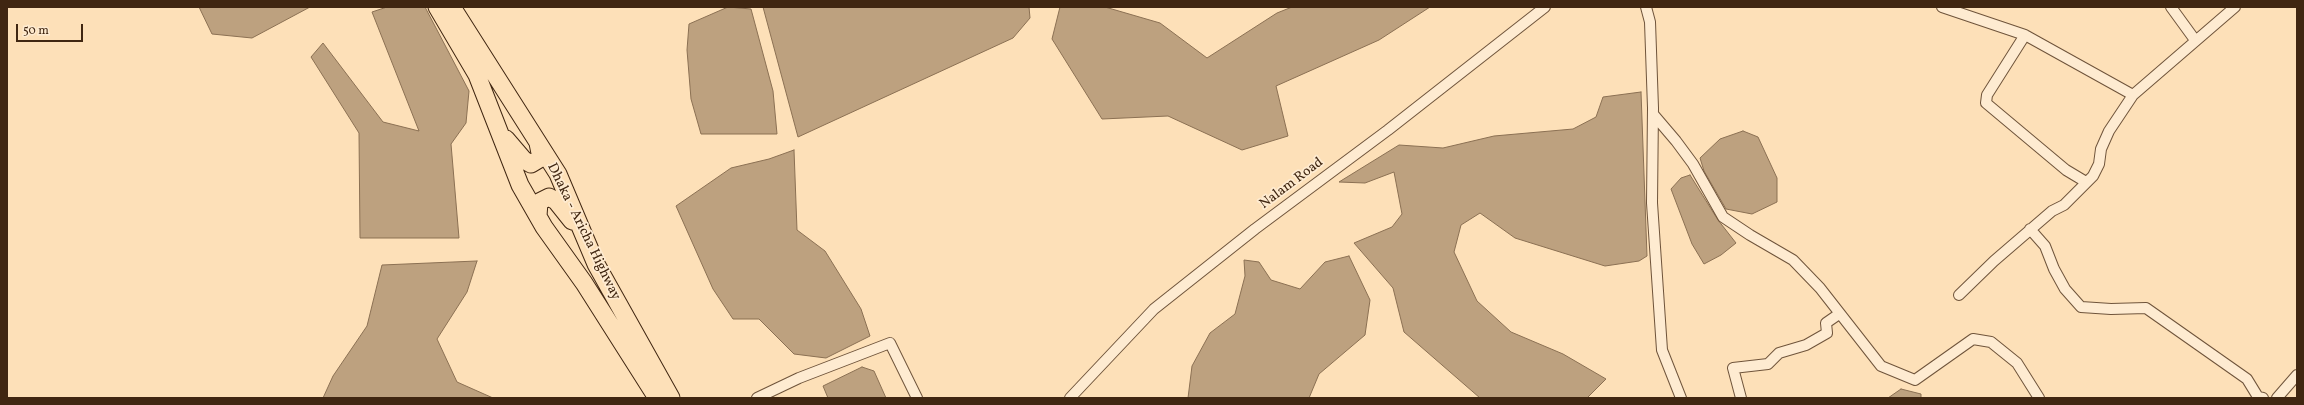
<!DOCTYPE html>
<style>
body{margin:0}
#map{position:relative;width:2304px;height:405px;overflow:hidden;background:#fde0b8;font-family:Vollkorn,serif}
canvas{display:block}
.frame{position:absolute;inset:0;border:8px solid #402611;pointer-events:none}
.scale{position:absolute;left:16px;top:24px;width:67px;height:18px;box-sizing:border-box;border:2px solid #402611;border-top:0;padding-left:5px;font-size:12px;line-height:14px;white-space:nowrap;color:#402611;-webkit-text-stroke:3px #feebd1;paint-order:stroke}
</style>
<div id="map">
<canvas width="2304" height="405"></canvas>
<div class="frame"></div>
<div class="scale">50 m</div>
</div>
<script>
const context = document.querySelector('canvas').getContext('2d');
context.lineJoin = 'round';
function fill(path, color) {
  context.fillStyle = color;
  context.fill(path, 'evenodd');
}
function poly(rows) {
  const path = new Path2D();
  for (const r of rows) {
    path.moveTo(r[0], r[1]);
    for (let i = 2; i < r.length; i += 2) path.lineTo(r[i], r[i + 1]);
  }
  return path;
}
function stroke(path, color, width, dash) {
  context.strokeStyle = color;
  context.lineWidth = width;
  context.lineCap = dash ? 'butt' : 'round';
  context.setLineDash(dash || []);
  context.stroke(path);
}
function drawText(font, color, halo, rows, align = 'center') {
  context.font = font + ' Vollkorn,serif';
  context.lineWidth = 3.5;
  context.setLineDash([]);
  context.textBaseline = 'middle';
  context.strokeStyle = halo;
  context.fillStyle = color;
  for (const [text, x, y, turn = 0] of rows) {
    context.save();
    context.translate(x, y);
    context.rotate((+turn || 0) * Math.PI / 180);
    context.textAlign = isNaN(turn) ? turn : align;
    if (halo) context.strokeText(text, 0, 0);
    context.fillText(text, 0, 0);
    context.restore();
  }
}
const water = poly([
 [199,7,310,7,252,38,212,34,199,7],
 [387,7,425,7,469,91,466,123,451,144,459,238,360,238,359,133,311,57,323,43,383,122,419,131,372,12,387,7],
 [728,7,751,9,773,91,777,134,701,134,691,99,687,50,689,24,728,7],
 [763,7,1029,7,1030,18,1013,38,798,137,763,7],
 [1060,7,1105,7,1160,23,1207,58,1277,13,1292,7,1430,7,1379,40,1276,86,1288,136,1242,150,1168,116,1102,119,1052,39,1060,7],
 [1641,92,1647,256,1639,261,1605,266,1515,238,1480,213,1461,225,1454,252,1477,301,1511,332,1563,354,1606,379,1587,398,1480,398,1404,332,1393,288,1354,243,1392,227,1402,214,1394,172,1365,183,1339,182,1399,145,1443,148,1494,136,1573,129,1596,117,1603,97,1641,92],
 [1743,131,1758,137,1777,178,1777,202,1752,214,1726,209,1704,171,1700,158,1720,139,1743,131],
 [794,150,797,230,825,251,861,309,870,336,826,358,794,354,759,319,733,319,713,289,676,206,731,168,769,159,794,150],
 [1690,175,1718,220,1736,243,1721,255,1704,264,1692,244,1671,189,1681,178,1690,175],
 [1349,256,1370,300,1365,335,1319,374,1309,398,1188,398,1192,366,1210,333,1235,314,1245,276,1244,260,1259,262,1271,280,1300,289,1325,262,1349,256],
 [477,261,467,292,437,339,457,382,493,398,323,398,333,376,367,326,382,265,477,261],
 [862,367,874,371,886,398,828,398,823,386,862,367],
 [1901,389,1921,394,1921,398,1888,398,1901,389]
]);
fill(water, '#bda17f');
stroke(water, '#8b7053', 1);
const minor = poly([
 [1646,7,1650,22,1653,108,1652,203,1662,350,1681,398],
 [1942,7,2025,35,2133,95],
 [2171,7,2195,40],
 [2025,35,1987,95,1986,103,2066,170,2086,182],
 [1653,114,1676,141,1693,164,1723,217,1750,235,1793,260,1820,288,1881,366,1915,380,1973,339,1991,342,2017,363,2039,398],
 [2030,229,2045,246,2054,269,2065,289,2081,307,2111,309,2146,308,2247,379,2258,397,2263,398],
 [1959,295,1994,261,2052,211,2064,205,2093,176,2099,164,2101,149,2109,131,2133,95,2235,7],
 [757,398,799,378,890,343,917,398],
 [1070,398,1154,309,1255,229,1388,130,1545,7],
 [1741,398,1733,368,1768,364,1779,353,1806,345,1827,333,1826,323,1839,314],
 [2277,398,2297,375]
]);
const trunk = poly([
 [437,7,477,75,520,185,544,227,584,283,657,398],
 [452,7,558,174,596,264,671,398],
 [506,139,524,160,531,164,541,158,538,143],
 [538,216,539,202,549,197,556,201,572,221]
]);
stroke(minor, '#6f543b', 12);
stroke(trunk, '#402611', 19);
stroke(minor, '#feebd1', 10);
stroke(trunk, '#fde0b8', 17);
drawText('14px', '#402611', '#feebd1', [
 ["Nalam Road",1292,184,-37],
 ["Dhaka - Aricha Highway",583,232,64]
]);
</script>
